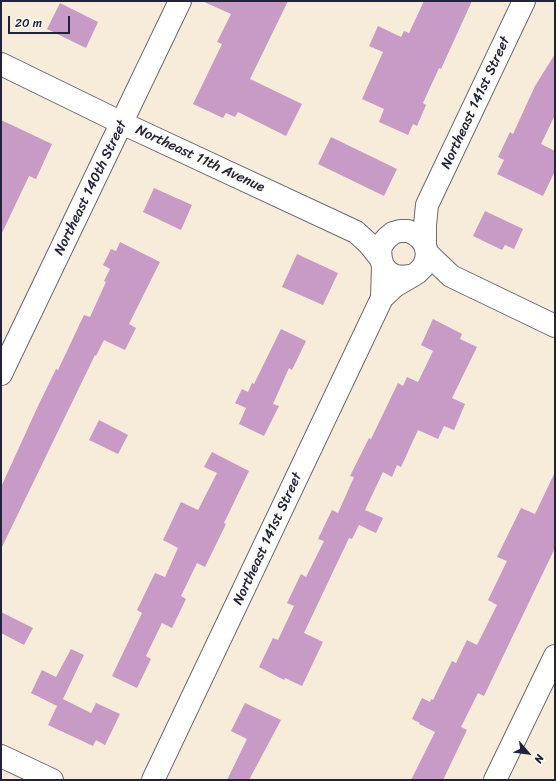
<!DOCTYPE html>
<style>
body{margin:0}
#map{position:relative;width:556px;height:781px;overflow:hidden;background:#f6ecd9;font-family:Sriracha,sans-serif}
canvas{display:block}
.frame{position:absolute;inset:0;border:2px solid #22223b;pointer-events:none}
.north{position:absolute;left:508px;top:733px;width:40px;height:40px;-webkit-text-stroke:3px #fdfcf7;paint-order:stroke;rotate:118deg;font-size:11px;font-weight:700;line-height:16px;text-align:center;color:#22223b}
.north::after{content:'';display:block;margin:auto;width:14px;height:18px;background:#22223b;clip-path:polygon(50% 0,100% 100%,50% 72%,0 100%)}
.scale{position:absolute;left:8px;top:16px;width:62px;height:18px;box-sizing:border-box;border:2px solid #22223b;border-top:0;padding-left:5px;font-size:12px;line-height:14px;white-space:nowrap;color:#22223b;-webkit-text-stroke:3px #fdfcf7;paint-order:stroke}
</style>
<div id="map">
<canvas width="556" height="781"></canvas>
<div class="frame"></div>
<div class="north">N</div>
<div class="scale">20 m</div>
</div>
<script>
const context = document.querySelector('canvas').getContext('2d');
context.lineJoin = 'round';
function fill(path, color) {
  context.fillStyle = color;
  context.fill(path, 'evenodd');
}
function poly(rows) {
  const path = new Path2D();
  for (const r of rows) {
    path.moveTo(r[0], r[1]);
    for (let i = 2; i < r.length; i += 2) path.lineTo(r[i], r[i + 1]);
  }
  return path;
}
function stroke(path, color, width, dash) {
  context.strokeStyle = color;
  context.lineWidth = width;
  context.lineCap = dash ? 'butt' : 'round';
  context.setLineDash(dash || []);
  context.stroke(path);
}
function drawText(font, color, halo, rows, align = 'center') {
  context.font = font + ' Sriracha,sans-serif';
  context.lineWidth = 4;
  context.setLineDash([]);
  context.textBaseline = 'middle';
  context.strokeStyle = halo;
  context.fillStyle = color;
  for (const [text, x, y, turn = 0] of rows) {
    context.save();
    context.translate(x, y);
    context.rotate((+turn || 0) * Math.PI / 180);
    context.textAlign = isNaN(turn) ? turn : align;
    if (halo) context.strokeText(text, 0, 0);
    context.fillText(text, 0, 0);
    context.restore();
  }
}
fill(poly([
 [202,1,288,1,250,79,302,104,286,136,238,112,235,117,226,113,223,118,193,104,222,44,217,42,231,14],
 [424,1,472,1,441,69,439,68,423,103,426,105,417,126,413,124,408,135,379,122,384,109,362,99,383,52,369,46,378,26,401,37,404,31,409,33],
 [60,3,98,22,86,48,47,29],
 [555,54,555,115,541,144,555,151,555,171,543,196,497,174,504,160,498,157,510,132,513,134,535,86],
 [1,120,52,144,36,179,29,176,1,235],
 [331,137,397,169,384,196,318,164],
 [154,188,192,205,181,230,143,212],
 [485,211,523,229,514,249,505,245,502,250,473,236],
 [120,242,160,262,129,324,136,328,125,350,104,340,96,356,95,355,1,549,1,487,38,406,56,369,58,370,84,315,90,317,106,282,104,281,110,269,103,265,111,249,116,251],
 [297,254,338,273,323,305,282,287],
 [433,319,462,334,460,339,477,347,452,398,465,404,454,430,444,426,438,439,418,430,401,467,397,465,392,477,383,472,365,510,383,518,376,533,359,525,352,539,349,538,304,633,323,642,302,686,285,678,284,680,259,667,273,638,278,640,294,606,287,603,301,574,306,577,324,541,318,539,332,510,338,513,354,477,350,476,369,438,371,439,398,383,403,386,407,377,418,382,433,351,421,345],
 [281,329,306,341,292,370,289,368,273,404,279,406,264,436,239,424,246,408,235,403,242,389,248,392,252,383,254,384],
 [99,420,128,435,118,454,89,440],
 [212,452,249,471,224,523,226,524,205,567,197,563,181,596,186,599,172,628,162,623,146,656,151,659,137,688,112,676,142,613,137,610,155,573,165,577,178,548,163,540,181,502,198,510,217,473,204,467],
 [555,472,555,548,484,696,478,693,461,727,467,730,443,780,411,780,435,732,419,724,420,723,412,719,422,698,430,702,431,699,433,700,452,661,456,663,467,640,477,645,497,605,488,600,507,561,497,557,521,508,535,514],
 [1,612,33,628,24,645,1,633],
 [71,649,84,655,63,699,91,713,96,703,120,714,105,745,96,740,93,746,48,725,57,706,31,693,42,670,56,677],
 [245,703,281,720,249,780,227,780,247,739,231,731]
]), '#c79bc5');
const minor = poly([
 [1,64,122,123,356,232,369,244,381,259],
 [425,245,425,225,427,205,524,1],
 [427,253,451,276,555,326],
 [382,298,395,286,417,273,423,267,426,260,427,253,425,245,421,239,415,234,408,231,400,231,393,233,387,238,382,244,380,251,381,259,383,266,388,272,395,276,403,277,410,276],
 [1,374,180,1],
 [1,756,52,780],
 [153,780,382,298,383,266],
 [495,780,555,656]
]);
stroke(minor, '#6c6972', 24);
stroke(minor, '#fff', 22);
drawText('14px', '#22223b', '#fdfcf7', [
 ["Northeast 141st Street",476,103,-65],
 ["Northeast 11th Avenue",200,159,25],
 ["Northeast 140th Street",91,188,-64],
 ["Northeast 141st Street",268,539,-65]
]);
</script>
